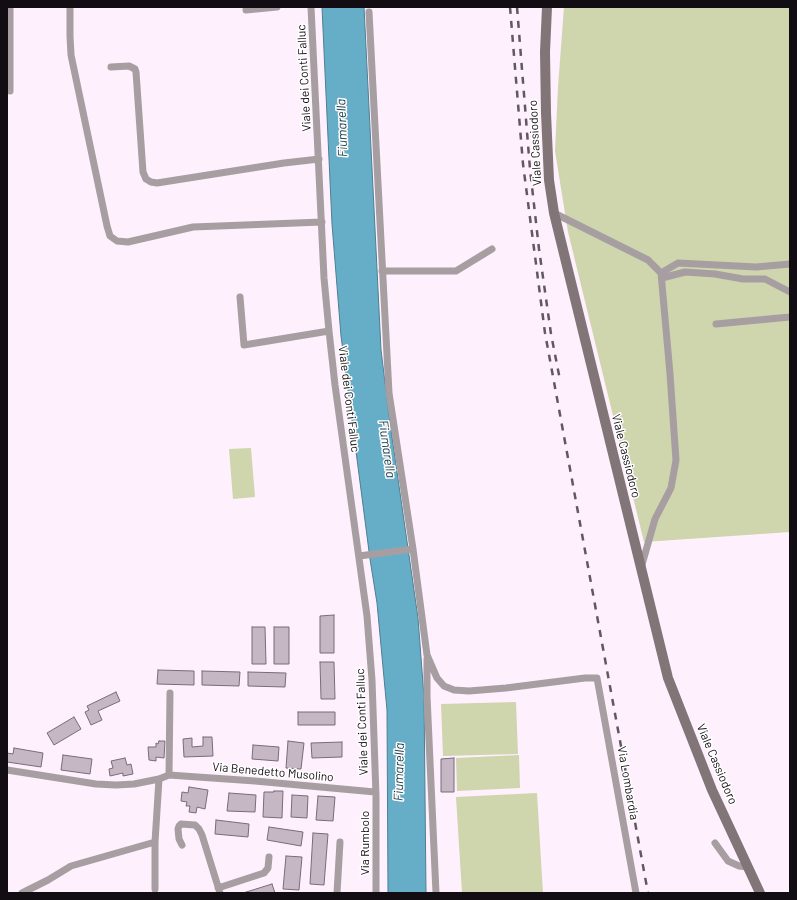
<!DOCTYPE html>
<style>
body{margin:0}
#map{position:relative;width:797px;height:900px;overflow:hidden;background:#fff0fd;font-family:Barlow,sans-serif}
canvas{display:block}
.frame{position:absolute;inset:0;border:8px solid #120d12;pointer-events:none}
</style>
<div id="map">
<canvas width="797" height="900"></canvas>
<div class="frame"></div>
</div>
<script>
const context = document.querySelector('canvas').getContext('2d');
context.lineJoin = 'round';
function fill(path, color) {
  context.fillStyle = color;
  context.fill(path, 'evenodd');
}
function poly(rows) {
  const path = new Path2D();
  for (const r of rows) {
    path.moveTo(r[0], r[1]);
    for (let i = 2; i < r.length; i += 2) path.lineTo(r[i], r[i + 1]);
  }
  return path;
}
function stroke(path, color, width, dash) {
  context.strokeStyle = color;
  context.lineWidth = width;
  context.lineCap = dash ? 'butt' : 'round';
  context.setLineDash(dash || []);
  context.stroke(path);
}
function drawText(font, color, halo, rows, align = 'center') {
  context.font = font + ' Barlow,sans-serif';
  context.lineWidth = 3;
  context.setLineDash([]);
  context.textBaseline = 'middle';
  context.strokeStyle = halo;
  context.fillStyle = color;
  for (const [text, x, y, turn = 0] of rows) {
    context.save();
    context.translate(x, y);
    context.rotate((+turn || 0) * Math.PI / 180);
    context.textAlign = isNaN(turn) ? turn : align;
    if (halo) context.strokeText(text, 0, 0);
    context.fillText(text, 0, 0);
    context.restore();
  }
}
fill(poly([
 [564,7,790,7,790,532,644,542,568,232,555,151,558,87],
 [251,448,255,497,233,499,229,449],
 [516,702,518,754,443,756,441,704],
 [519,755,520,788,457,791,456,758],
 [537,793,543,893,462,893,456,797]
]), '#cfd5ad');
const water = poly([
 [322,7,364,7,381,350,390,423,418,618,424,697,426,893,388,893,387,710,377,603,370,559,341,336,332,224,322,7]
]);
fill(water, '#66aec8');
stroke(water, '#4d7e91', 1);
const building = poly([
 [334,615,334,653,320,653,320,616,334,615],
 [252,627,265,627,266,664,252,664,252,627],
 [274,627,289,627,289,664,274,664,274,627],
 [320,662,334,662,335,699,321,699,320,662],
 [158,670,194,671,194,685,157,684,158,670],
 [202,671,240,672,239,686,202,685,202,671],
 [248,672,286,673,285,687,248,686,248,672],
 [116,692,120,701,98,711,102,720,91,725,85,712,89,710,87,706,116,692],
 [298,712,335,712,335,725,298,725,298,712],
 [74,717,81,729,54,745,47,733,74,717],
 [203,737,212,737,213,756,184,757,183,739,192,738,192,747,203,746,203,737],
 [159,741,165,741,164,758,156,757,156,761,149,760,148,747,156,747,156,743,158,744,159,741],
 [288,741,304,743,301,769,286,768,288,741],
 [342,742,342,757,312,758,311,743,342,742],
 [253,745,279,747,278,761,252,759,253,745],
 [14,748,43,753,41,767,7,762,7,753,13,754,14,748],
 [63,755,92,759,90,774,61,770,63,755],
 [125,758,127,765,131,764,133,774,123,776,123,773,110,776,109,769,113,768,111,761,125,758],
 [454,758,454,792,441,792,441,759,454,758],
 [189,787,208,790,205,809,197,807,196,813,189,812,190,806,186,806,187,802,181,801,182,792,188,793,189,787],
 [274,791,283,791,282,818,263,817,264,792,274,792,274,791],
 [229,793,256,795,255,812,227,811,229,793],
 [292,795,308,796,307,818,291,817,292,795],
 [318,796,335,797,333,821,316,820,318,796],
 [216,820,249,824,248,837,215,834,216,820],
 [269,827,303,832,301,846,267,840,269,827],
 [313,833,328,834,324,885,310,884,313,833],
 [286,856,302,857,299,890,283,889,286,856],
 [272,884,275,893,243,893,272,884]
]);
fill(building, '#c5b7c4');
stroke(building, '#796c78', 1);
stroke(poly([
 [10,7,10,91],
 [70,7,70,36,71,55,107,226,110,236,117,241,128,242,193,227,322,222],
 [311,7,324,278,329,331,335,385,367,616,372,680,376,796,376,893],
 [246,10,277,7],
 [369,12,389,393,413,549,427,655,437,678,444,686,454,690,469,691,506,688,585,678,597,678,636,893],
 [111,67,129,66,135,69,136,72,143,172,146,179,151,182,157,183,284,163,319,159],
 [554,213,648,260,661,273,670,374,676,460,671,488,655,519,641,568],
 [382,271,456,271,492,249],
 [661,273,678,263,756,267,790,264],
 [662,278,685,272,715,274,743,279,765,279,790,292],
 [240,297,244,345,329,331],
 [716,324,790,317],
 [359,556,413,549],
 [427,659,427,696,436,893],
 [7,770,96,784,116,785,134,784,159,779,169,775,255,781,375,792],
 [169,775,170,693],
 [715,843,728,861,739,866,748,867],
 [182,845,179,839,178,829,179,826,181,824,195,825,199,829,202,835,220,893],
 [218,888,264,873,268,868,269,857],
 [155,889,155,842,159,779],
 [22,893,48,880,71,866,155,842],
 [337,893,340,842]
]), '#a79ea1', 7);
stroke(poly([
 [547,7,545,52,546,113,549,180,554,213,668,678,712,790,760,893]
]), '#827578', 10);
stroke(poly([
 [510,7,523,164,545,333,648,893],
 [517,7,530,169,539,249,551,334,560,380]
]), '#615960', 2.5, [7, 7]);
drawText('12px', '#120d12', '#fff', [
 ["Viale dei Conti Falluc",304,78,-93],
 ["Viale Cassiodoro",535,143,-93],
 ["Viale dei Conti Falluc",349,399,83],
 ["Viale Cassiodoro",626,456,76],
 ["Viale dei Conti Falluc",362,722,-92],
 ["Viale Cassiodoro",717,764,67],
 ["Via Benedetto Musolino",273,772,5],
 ["Via Lombardia",628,783,80],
 ["Via Rumbolo",365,843,-90]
]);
drawText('italic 13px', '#183a46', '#fff', [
 ["Fiumarella",342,128,-92],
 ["Fiumarella",387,449,82],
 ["Fiumarella",399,772,-89]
]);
</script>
